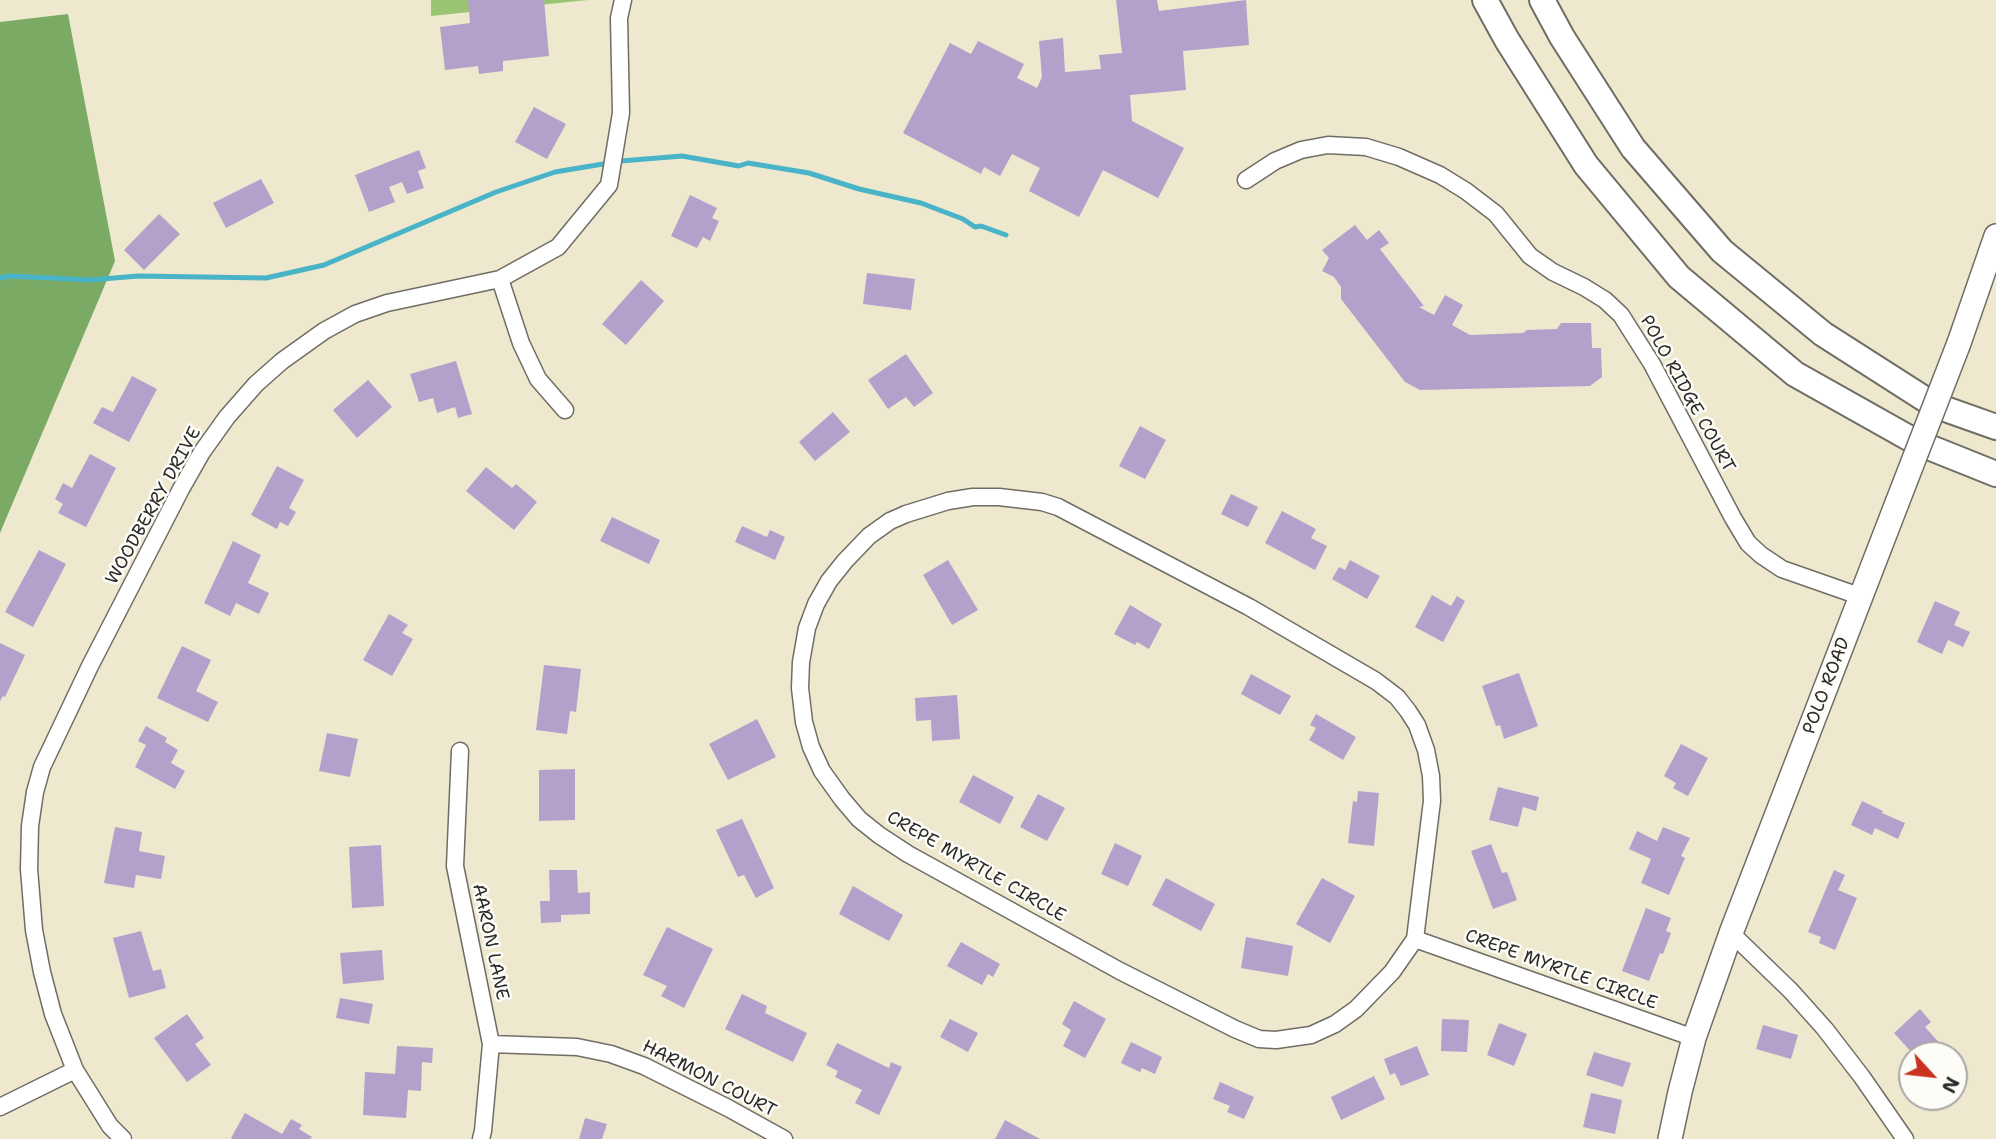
<!DOCTYPE html>
<style>
body{margin:0}
#map{position:relative;width:1996px;height:1139px;overflow:hidden;background:#eee8ce;font-family:"Shantell Sans",sans-serif}
canvas{display:block}
.north{position:absolute;left:1898px;top:1041px;width:70px;height:70px;box-sizing:border-box;background:#fdfcf7;border:2px solid #a9a8a5;border-radius:50%;rotate:117deg;font-size:19px;font-weight:700;line-height:28px;text-align:center;color:#2b2b2b}
.north::after{content:'';display:block;margin:auto;width:24px;height:32px;background:#c8321e;clip-path:polygon(50% 0,100% 100%,50% 72%,0 100%)}
</style>
<div id="map">
<canvas width="1996" height="1139"></canvas>
<div class="north">N</div>
</div>
<script>
const context = document.querySelector('canvas').getContext('2d');
context.lineJoin = 'round';
function fill(path, color) {
  context.fillStyle = color;
  context.fill(path, 'evenodd');
}
function poly(rows) {
  const path = new Path2D();
  for (const r of rows) {
    path.moveTo(r[0], r[1]);
    for (let i = 2; i < r.length; i += 2) path.lineTo(r[i], r[i + 1]);
  }
  return path;
}
function stroke(path, color, width, dash) {
  context.strokeStyle = color;
  context.lineWidth = width;
  context.lineCap = dash ? 'butt' : 'round';
  context.setLineDash(dash || []);
  context.stroke(path);
}
function drawText(font, color, halo, rows, align = 'center') {
  context.font = font + ' "Shantell Sans",sans-serif';
  context.lineWidth = 5;
  context.setLineDash([]);
  context.textBaseline = 'middle';
  context.strokeStyle = halo;
  context.fillStyle = color;
  for (const [text, x, y, turn = 0] of rows) {
    context.save();
    context.translate(x, y);
    context.rotate((+turn || 0) * Math.PI / 180);
    context.textAlign = isNaN(turn) ? turn : align;
    if (halo) context.strokeText(text, 0, 0);
    context.fillText(text, 0, 0);
    context.restore();
  }
}
fill(poly([
 [431,0,588,0,431,16]
]), '#99c572');
fill(poly([
 [68,14,115,261,0,533,0,22]
]), '#7aaa64');
stroke(poly([
 [0,278,9,276,90,280,138,276,266,278,324,265,496,192,555,172,621,161,682,156,739,166,748,163,809,173,859,189,921,203,963,219,975,227,981,226,1006,235]
]), '#49b3c7', 5);
fill(poly([
 [468,0,544,0,549,56,503,61,503,71,479,74,478,66,445,70,440,27,470,23],
 [1116,0,1157,0,1159,11,1246,0,1249,45,1183,51,1186,90,1130,95,1132,121,1184,148,1158,198,1103,170,1079,217,1029,191,1040,168,1012,154,1000,176,984,167,981,174,903,133,950,43,971,54,978,41,1024,64,1017,78,1037,88,1042,77,1039,41,1063,38,1065,72,1101,69,1099,55,1122,53],
 [534,107,566,124,547,159,515,142],
 [419,150,426,168,418,171,424,188,407,194,402,182,389,187,395,202,369,212,355,175],
 [261,179,274,203,226,228,213,203],
 [690,195,717,208,712,218,719,221,710,241,703,237,697,248,671,236],
 [159,214,180,234,144,270,124,250],
 [1355,225,1367,240,1379,230,1389,243,1380,249,1424,306,1419,307,1434,315,1445,295,1463,305,1452,325,1470,335,1523,333,1527,330,1557,329,1561,323,1591,323,1592,348,1601,348,1602,377,1590,386,1420,390,1405,382,1341,299,1341,287,1334,277,1322,271,1329,258,1322,250],
 [867,273,915,279,911,310,863,304],
 [641,280,664,301,626,345,602,324],
 [906,354,933,393,914,407,906,397,888,409,868,380],
 [456,361,472,414,458,418,455,407,437,413,433,398,419,402,410,374],
 [132,376,157,389,129,442,93,423,102,407,113,412],
 [368,380,392,407,357,438,333,410],
 [833,412,850,432,815,461,799,442],
 [1140,426,1166,440,1145,479,1119,466],
 [90,454,116,468,86,527,58,513,63,504,55,499,63,483,72,488],
 [277,466,304,480,289,508,296,512,288,526,280,522,277,529,251,515],
 [486,467,512,488,516,484,537,502,514,530,466,491],
 [1231,494,1258,507,1248,527,1221,514],
 [1282,511,1316,529,1311,538,1327,546,1315,570,1265,543],
 [612,517,660,540,649,564,600,541],
 [742,526,767,537,770,530,785,537,775,560,735,542],
 [233,541,261,555,248,583,269,593,259,614,236,603,230,616,204,603],
 [39,550,66,564,33,627,5,612],
 [948,560,978,610,952,625,923,575],
 [1350,560,1380,576,1367,599,1332,579,1339,567,1345,570],
 [1432,595,1451,606,1457,596,1465,601,1443,642,1415,627],
 [1935,601,1960,612,1954,625,1970,632,1963,647,1948,640,1942,654,1917,642],
 [1130,605,1162,624,1149,649,1137,642,1135,645,1114,634],
 [389,614,408,625,402,633,413,639,392,676,363,660],
 [0,643,25,655,5,697,3,696,0,701],
 [182,646,211,660,196,691,218,702,208,722,157,698],
 [544,665,581,669,576,712,570,711,567,734,536,730],
 [1519,673,1538,726,1504,739,1500,725,1496,726,1482,686],
 [1251,674,1291,696,1280,715,1241,694],
 [957,695,960,739,932,741,931,720,916,721,915,698],
 [1316,714,1356,737,1343,760,1309,740,1316,728,1310,725],
 [757,719,776,757,728,780,709,744],
 [146,726,167,738,165,742,178,750,171,763,185,771,175,789,135,767,146,745,138,741],
 [327,733,358,739,350,777,319,771],
 [1681,744,1708,758,1688,796,1673,788,1676,783,1664,776],
 [575,769,575,820,539,821,539,770],
 [973,775,1014,797,1000,824,959,802],
 [1498,787,1539,797,1536,811,1523,807,1518,827,1489,820],
 [1358,791,1379,793,1374,846,1348,843,1353,801,1357,802],
 [1038,794,1065,808,1047,841,1020,827],
 [1862,801,1883,811,1882,813,1905,823,1898,839,1875,828,1872,835,1851,825],
 [742,819,774,888,756,898,744,875,738,877,716,830],
 [115,827,142,832,139,851,165,856,161,879,136,875,134,888,104,883],
 [1663,827,1690,838,1681,856,1685,858,1669,895,1641,883,1651,859,1629,849,1637,831,1657,841],
 [1115,843,1142,856,1128,886,1101,874],
 [1491,844,1502,873,1507,872,1517,900,1493,909,1471,851],
 [381,845,384,906,352,908,349,847],
 [549,870,577,870,578,893,590,892,590,914,561,915,561,922,541,923,540,901,550,901],
 [1834,870,1845,875,1838,890,1857,898,1835,950,1819,943,1821,937,1808,932],
 [1166,878,1215,904,1201,931,1152,905],
 [1322,878,1355,896,1330,943,1296,924],
 [853,886,903,915,889,941,839,914],
 [1646,908,1671,918,1666,931,1671,933,1663,954,1660,953,1649,981,1622,971],
 [667,927,713,949,684,1008,661,996,667,986,643,975],
 [141,931,153,971,161,969,166,988,129,998,113,938],
 [1246,937,1293,946,1288,976,1241,968],
 [961,942,1000,964,993,977,988,974,982,985,947,966],
 [382,950,384,980,343,984,340,953],
 [742,994,767,1006,765,1013,807,1033,793,1062,725,1029],
 [340,998,373,1004,369,1024,336,1018],
 [1074,1001,1106,1019,1085,1058,1063,1046,1071,1030,1062,1024],
 [1920,1009,1931,1022,1925,1027,1944,1048,1936,1055,1914,1055,1894,1033],
 [187,1014,204,1038,195,1044,211,1065,187,1082,154,1038],
 [950,1019,978,1033,968,1052,940,1037],
 [1442,1019,1469,1020,1467,1052,1441,1051],
 [1499,1023,1527,1034,1514,1066,1487,1055],
 [1763,1025,1798,1035,1791,1059,1756,1049],
 [1131,1042,1162,1057,1155,1074,1142,1068,1140,1072,1121,1063],
 [837,1043,889,1068,891,1062,902,1067,879,1115,855,1103,862,1090,835,1077,838,1071,826,1065],
 [397,1046,433,1048,432,1063,422,1062,421,1091,408,1090,406,1118,363,1115,365,1072,395,1074],
 [1417,1046,1429,1075,1401,1086,1395,1073,1390,1075,1384,1059],
 [1594,1052,1631,1063,1623,1087,1586,1075],
 [1374,1076,1385,1099,1341,1120,1331,1097],
 [1220,1082,1254,1097,1244,1119,1227,1112,1230,1106,1213,1099],
 [1591,1093,1622,1100,1615,1134,1583,1127],
 [245,1113,282,1134,291,1119,302,1125,299,1129,312,1137,310,1139,232,1139,231,1138],
 [585,1118,607,1124,602,1139,579,1139],
 [1005,1120,1040,1139,995,1139]
]), '#b4a1cb');
const street = poly([
 [1246,180,1275,161,1301,150,1328,145,1366,147,1399,157,1440,175,1466,191,1496,214,1530,256,1553,272,1584,287,1605,300,1621,315,1652,364,1733,518,1748,543,1761,555,1782,569,1862,597],
 [500,279,521,343,538,379,565,410],
 [973,497,999,497,1042,502,1058,507,1249,607,1376,681,1397,697,1408,711,1417,725,1426,750,1431,776,1432,801,1415,939,1392,972,1356,1009,1335,1024,1311,1035,1276,1040,1259,1039,1235,1029,1120,971,908,854,879,835,859,819,842,799,822,771,811,747,804,722,800,688,801,662,807,628,816,604,829,581,845,561,869,536,890,521,906,514,948,501,973,497],
 [460,751,455,866,491,1044,483,1131,481,1139],
 [1731,933,1791,991,1825,1029,1862,1077,1905,1139],
 [1415,939,1694,1038],
 [491,1044,577,1047,611,1054,644,1066,728,1108,784,1139],
 [0,1107,75,1070],
 [123,1139,110,1126,75,1070,53,1014,42,972,34,930,29,869,30,826,35,792,42,767,90,666,181,489,202,452,227,417,256,384,282,361,324,331,355,314,387,303,500,279,558,247,609,185,621,113,619,18,623,0]
]);
const secondary = poly([
 [1959,343,1996,236],
 [1670,1139,1680,1092,1694,1038,1731,933,1897,503]
]);
const primary = poly([
 [1485,0,1507,40,1586,165,1679,277,1795,374,1916,442,1996,474],
 [1542,0,1562,37,1633,148,1722,251,1823,334,1934,405,1996,427]
]);
stroke(street, '#6f6d64', 19);
stroke(secondary, '#6f6d64', 26);
stroke(primary, '#6f6d64', 28);
stroke(street, '#fff', 16);
stroke(secondary, '#fff', 23);
stroke(primary, '#fff', 24);
const secondaryBridge = poly([
 [1897,503,1959,343]
]);
stroke(secondaryBridge, '#6f6d64', 26, []);
stroke(secondaryBridge, '#fff', 23);
drawText('18px', '#2b2b2b', '#fdfcf7', [
 ["POLO RIDGE COURT",1687,394,61],
 ["WOODBERRY DRIVE",154,506,-61],
 ["POLO ROAD",1827,686,-69],
 ["CREPE MYRTLE CIRCLE",976,867,30],
 ["AARON LANE",490,942,78],
 ["CREPE MYRTLE CIRCLE",1561,970,20],
 ["HARMON COURT",709,1079,27]
]);
</script>
